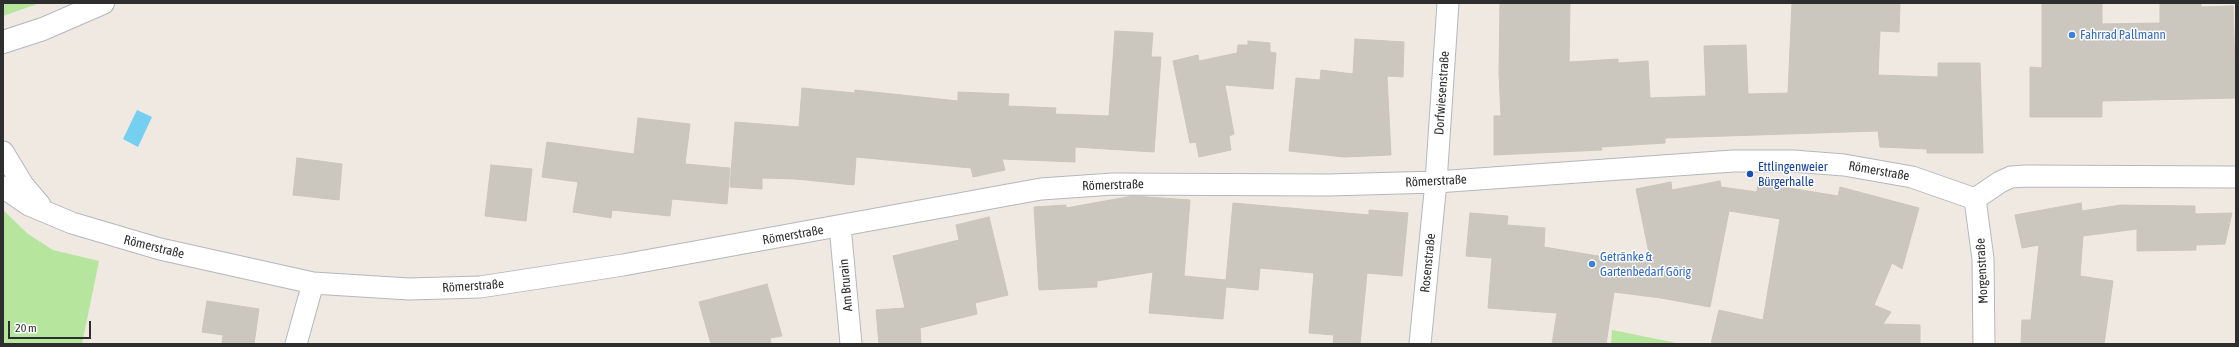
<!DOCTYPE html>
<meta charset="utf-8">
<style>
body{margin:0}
#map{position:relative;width:2239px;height:347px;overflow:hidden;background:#efe9e1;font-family:"Asap Condensed",sans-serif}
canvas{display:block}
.frame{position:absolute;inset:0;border:4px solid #2e2e2e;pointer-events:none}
.scale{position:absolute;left:8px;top:321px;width:83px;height:18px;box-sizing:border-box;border:2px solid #2e2e2e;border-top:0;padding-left:5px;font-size:12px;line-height:14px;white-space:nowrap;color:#2e2e2e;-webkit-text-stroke:3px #fff;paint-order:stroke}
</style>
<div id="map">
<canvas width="2239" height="347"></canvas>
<div class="frame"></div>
<div class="scale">20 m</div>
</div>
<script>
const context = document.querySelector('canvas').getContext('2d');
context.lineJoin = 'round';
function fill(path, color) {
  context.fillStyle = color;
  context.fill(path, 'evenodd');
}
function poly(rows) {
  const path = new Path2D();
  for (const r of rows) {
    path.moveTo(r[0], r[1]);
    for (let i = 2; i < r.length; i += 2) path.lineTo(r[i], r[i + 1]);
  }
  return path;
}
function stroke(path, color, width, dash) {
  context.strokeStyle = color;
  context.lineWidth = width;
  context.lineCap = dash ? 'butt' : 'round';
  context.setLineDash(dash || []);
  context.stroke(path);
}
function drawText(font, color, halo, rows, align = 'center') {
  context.font = font + ' "Asap Condensed",sans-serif';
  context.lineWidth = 3;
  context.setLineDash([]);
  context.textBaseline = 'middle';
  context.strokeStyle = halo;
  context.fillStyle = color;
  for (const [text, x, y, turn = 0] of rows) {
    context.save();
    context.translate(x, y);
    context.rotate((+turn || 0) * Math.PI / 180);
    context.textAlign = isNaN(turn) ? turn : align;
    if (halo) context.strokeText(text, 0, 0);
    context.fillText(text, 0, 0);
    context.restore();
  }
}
fill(poly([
 [3,3,40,3,3,16],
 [3,210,28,234,53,250,99,261,82,344,3,344],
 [1612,330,1682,344,1611,344]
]), '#b6e59e');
fill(poly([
 [137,110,152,117,138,147,123,139]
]), '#75cff0');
const building = poly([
 [1500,3,1570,3,1569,62,1618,59,1618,63,1648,61,1650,98,1706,96,1704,46,1746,45,1748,94,1788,93,1792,3,1900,3,1899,32,1880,31,1878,75,1938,77,1938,63,1980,63,1983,153,1927,153,1927,149,1880,147,1878,131,1665,138,1665,143,1601,147,1602,150,1494,155,1494,116,1501,116,1499,73,1500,3],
 [2042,3,2102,3,2102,24,2160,23,2160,3,2201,3,2201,7,2233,6,2236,98,2102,101,2102,117,2030,117,2030,67,2042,68,2042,3],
 [1115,31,1153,33,1151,57,1161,57,1154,152,1075,147,1075,162,1002,159,1005,170,973,177,971,168,856,157,854,185,796,179,762,178,762,189,730,187,735,122,799,127,802,88,855,93,855,90,958,101,958,92,1009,94,1008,106,1056,108,1055,114,1109,116,1115,31],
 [1355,39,1404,42,1403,77,1387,76,1391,155,1344,157,1289,151,1296,78,1320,80,1321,70,1353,74,1355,39],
 [1248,41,1270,43,1270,52,1276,53,1273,89,1225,85,1234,134,1229,136,1231,150,1199,157,1196,142,1190,143,1173,61,1198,55,1199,61,1237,53,1238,45,1248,45,1248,41],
 [638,118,690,124,685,164,730,168,727,204,672,199,670,216,612,210,611,218,573,212,578,182,542,177,547,142,634,154,638,118],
 [297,158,342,164,339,200,293,195,297,158],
 [491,165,532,169,526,221,485,216,491,165],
 [1720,181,1721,187,1757,192,1758,183,1838,196,1840,187,1919,208,1902,269,1892,263,1874,305,1891,312,1883,324,1920,325,1920,344,1711,344,1719,310,1763,320,1780,219,1729,211,1710,307,1661,298,1614,292,1606,344,1552,344,1557,313,1488,308,1492,258,1466,256,1470,213,1508,216,1507,225,1545,228,1544,247,1610,258,1611,252,1650,258,1636,189,1671,182,1672,190,1720,181],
 [1133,196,1190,200,1184,276,1226,280,1233,203,1369,215,1369,210,1408,213,1402,276,1367,273,1360,344,1333,344,1334,335,1309,333,1314,273,1260,268,1258,290,1226,287,1223,319,1149,313,1153,272,1097,281,1097,287,1039,290,1034,207,1066,205,1066,208,1133,196],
 [2081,203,2082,211,2121,205,2195,206,2195,214,2232,213,2225,244,2196,245,2196,250,2137,251,2137,229,2083,236,2080,276,2113,281,2104,344,2021,344,2022,320,2031,320,2039,245,2022,248,2015,215,2081,203],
 [989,217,1008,295,975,303,977,314,920,328,921,344,879,344,876,310,905,308,893,256,959,240,956,225,989,217],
 [767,284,782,336,770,338,771,344,711,344,699,302,767,284],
 [207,301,259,309,254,344,222,344,223,335,202,332,207,301]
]);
fill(building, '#cbc7bf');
stroke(building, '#cbc5ba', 1);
const minor = poly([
 [3,152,23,185,40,205],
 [3,187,29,205,72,223,160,249,313,283,409,289,480,287,623,265,1041,189,1113,184,1329,185,1436,182,1733,161,1793,161,1844,165,1912,177,1975,199],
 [1975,199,2000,182,2011,177,2026,176,2236,177],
 [1975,199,1983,259,1984,344],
 [840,226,851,344],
 [296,344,313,283],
 [1420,344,1436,182,1448,3]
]);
const secondary = poly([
 [3,42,43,29,103,3]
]);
stroke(minor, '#b4b7c1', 23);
stroke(secondary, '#b4b7c1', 24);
stroke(minor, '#fff', 21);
stroke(secondary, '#fff', 22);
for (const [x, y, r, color] of [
 [2072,35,4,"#3f7fe0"],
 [1750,174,4,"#1a4fb4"],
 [1592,264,4,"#3f7fe0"]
]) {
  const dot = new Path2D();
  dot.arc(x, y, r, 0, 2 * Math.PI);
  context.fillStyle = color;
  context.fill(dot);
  stroke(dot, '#fff', 1.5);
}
drawText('13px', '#366cbe', '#fff', [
 ["Fahrrad Pallmann",2080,35],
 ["Getränke &",1600,257],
 ["Gartenbedarf Görig",1600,272]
], 'left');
drawText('13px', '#2e2e2e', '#fff', [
 ["Dorfwiesenstraße",1442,93,-86],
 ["Römerstraße",1879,171,10],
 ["Römerstraße",1436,181,-3],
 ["Römerstraße",1113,185,-2],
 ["Römerstraße",793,235,-10],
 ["Römerstraße",154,247,14],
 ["Rosenstraße",1428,263,-84],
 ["Morgenstraße",1982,271,-93],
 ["Am Brurain",846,285,-95],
 ["Römerstraße",473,286,-4]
]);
drawText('13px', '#164399', '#fff', [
 ["Ettlingenweier",1758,167],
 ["Bürgerhalle",1758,182]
], 'left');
</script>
